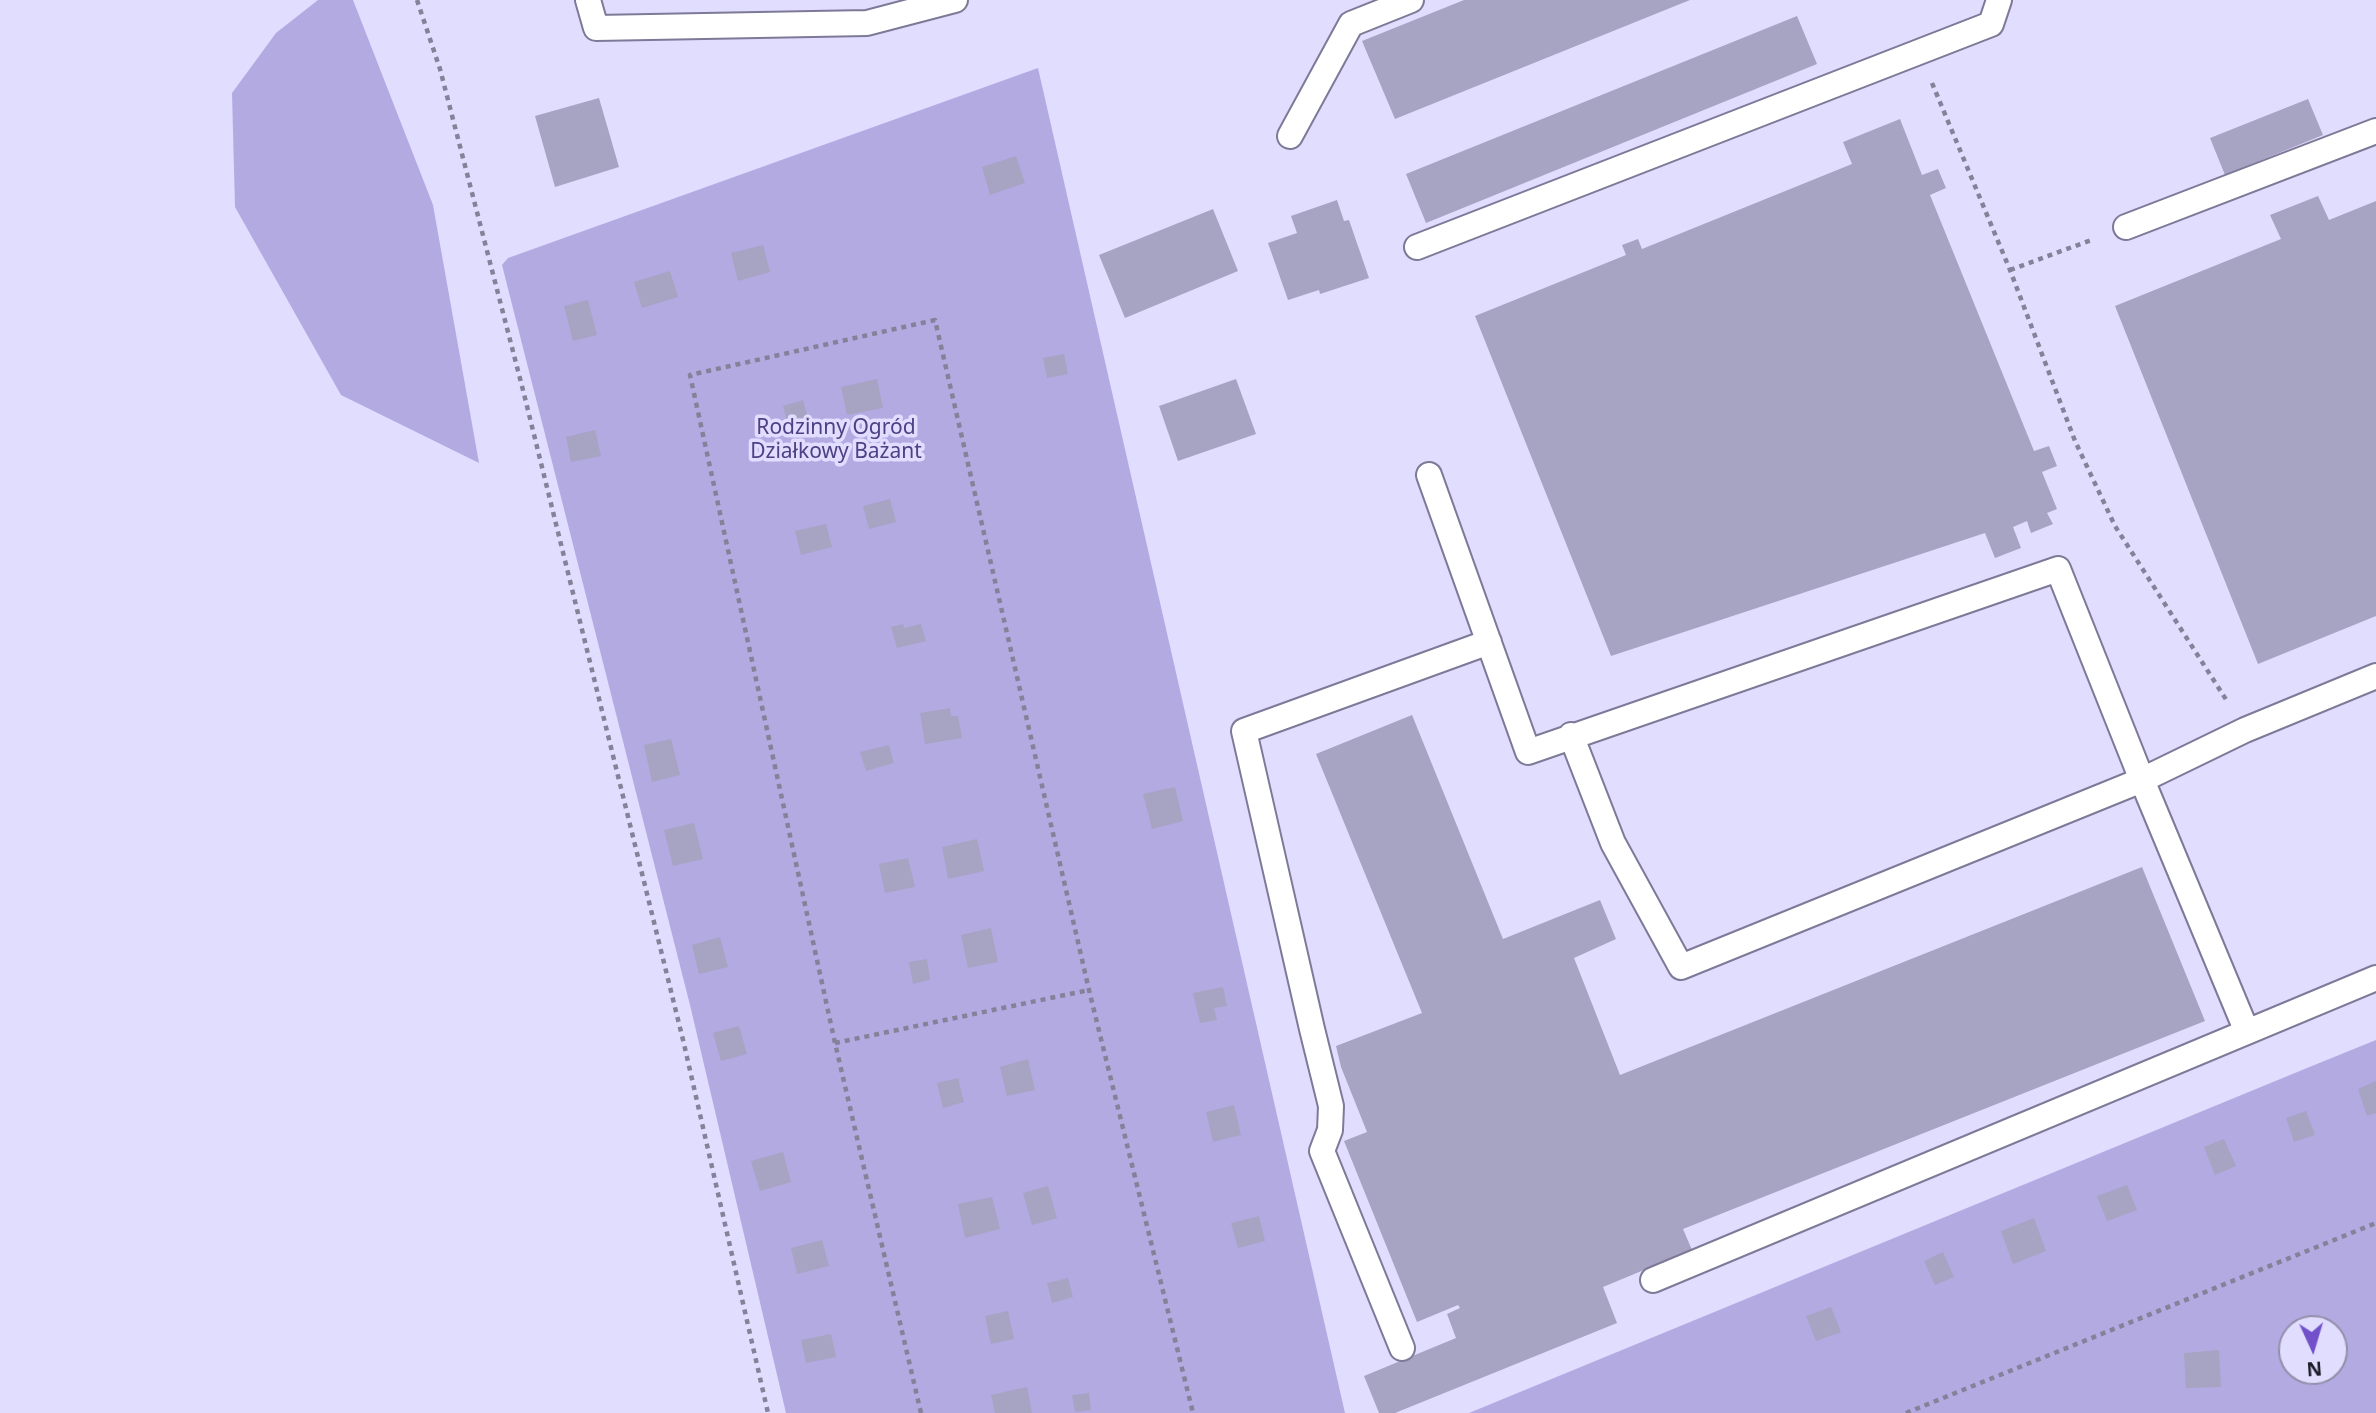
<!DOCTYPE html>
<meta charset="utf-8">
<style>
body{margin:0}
#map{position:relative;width:2376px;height:1413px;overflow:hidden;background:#e1ddff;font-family:"Noto Sans",sans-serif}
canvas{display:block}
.north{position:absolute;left:2278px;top:1315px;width:70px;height:70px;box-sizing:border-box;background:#e1ddff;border:2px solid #938fa9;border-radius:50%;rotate:176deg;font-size:19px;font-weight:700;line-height:28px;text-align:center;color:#1d1b27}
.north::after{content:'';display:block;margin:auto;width:24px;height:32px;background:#7150ca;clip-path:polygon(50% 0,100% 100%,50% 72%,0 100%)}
</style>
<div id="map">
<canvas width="2376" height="1413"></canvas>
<div class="north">N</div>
</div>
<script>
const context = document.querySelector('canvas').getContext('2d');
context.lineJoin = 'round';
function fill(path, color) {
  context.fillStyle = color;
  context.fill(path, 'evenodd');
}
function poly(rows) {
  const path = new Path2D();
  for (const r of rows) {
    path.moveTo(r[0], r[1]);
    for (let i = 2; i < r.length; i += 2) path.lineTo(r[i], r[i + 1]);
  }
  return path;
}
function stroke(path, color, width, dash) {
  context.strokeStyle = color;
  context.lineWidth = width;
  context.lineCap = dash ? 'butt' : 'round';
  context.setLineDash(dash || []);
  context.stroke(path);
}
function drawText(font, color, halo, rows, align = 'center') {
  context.font = font + ' "Noto Sans",sans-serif';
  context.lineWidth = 7;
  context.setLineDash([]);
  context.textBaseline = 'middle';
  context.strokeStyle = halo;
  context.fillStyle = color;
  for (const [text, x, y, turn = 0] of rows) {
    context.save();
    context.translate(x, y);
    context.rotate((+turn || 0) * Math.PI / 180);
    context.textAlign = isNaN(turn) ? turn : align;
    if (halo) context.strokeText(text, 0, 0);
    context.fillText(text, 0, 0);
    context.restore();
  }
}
fill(poly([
 [318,0,353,0,433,205,479,463,341,395,235,207,232,93,276,33],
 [1038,68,1345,1413,786,1413,690,1005,502,265,508,258],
 [2376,1040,2376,1413,1469,1413,2307,1068],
 [2292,1329,2334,1329,2334,1371,2292,1371]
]), '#b3aae2');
fill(poly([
 [1464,0,1690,0,1395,119,1362,41],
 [1797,16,1817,64,1426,223,1406,174],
 [599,98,619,167,555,187,535,116],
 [2308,99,2323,135,2225,175,2210,138],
 [1900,119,1922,175,1938,169,1946,188,1930,195,2034,451,2049,446,2057,466,2042,472,2057,509,2047,513,2053,524,2031,533,2027,521,2013,527,2021,548,1995,558,1985,533,1611,656,1475,316,1626,255,1622,245,1638,239,1642,249,1852,164,1843,142],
 [1016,156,1025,183,990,195,982,167],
 [2318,196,2329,220,2376,201,2376,616,2258,664,2115,306,2281,239,2270,215],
 [1337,200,1344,221,1349,220,1369,278,1320,294,1319,290,1288,300,1268,243,1297,233,1291,216],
 [1213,209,1238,271,1125,318,1099,255],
 [763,245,770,272,738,281,731,253],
 [670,271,678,297,642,308,634,282],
 [588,300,597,335,573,341,564,306],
 [1064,354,1068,374,1047,378,1043,358],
 [877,379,883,408,847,415,841,387],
 [1236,379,1256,434,1178,461,1159,406],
 [803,400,811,430,791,436,783,406],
 [595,430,601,456,571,462,566,437],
 [890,499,896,522,869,529,863,506],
 [826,524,832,547,801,555,795,531],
 [903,624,904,628,921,624,926,641,897,648,891,627],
 [950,708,951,716,958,716,962,738,925,744,920,713],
 [1412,715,1503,939,1600,900,1616,939,1574,958,1620,1075,2142,867,2205,1021,1683,1229,1692,1250,1603,1287,1617,1323,1395,1413,1379,1413,1364,1376,1456,1338,1447,1314,1460,1308,1458,1305,1417,1322,1344,1141,1367,1132,1341,1067,1336,1046,1422,1013,1316,754],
 [671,739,680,775,652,782,644,745],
 [889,745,894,763,866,771,860,752],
 [1175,787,1183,821,1152,829,1143,794],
 [694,823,703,859,673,866,664,830],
 [977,839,984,871,948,879,942,847],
 [908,858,915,887,885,893,879,864],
 [991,928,998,962,968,968,961,935],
 [720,937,728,967,699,974,692,945],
 [927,959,930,980,913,984,909,962],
 [1223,987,1227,1006,1214,1008,1217,1020,1200,1023,1193,993],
 [739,1026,747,1054,721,1061,713,1033],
 [1028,1059,1035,1090,1007,1096,1000,1067],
 [958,1078,964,1102,943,1108,937,1083],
 [2376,1081,2376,1113,2367,1116,2358,1089],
 [1234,1105,1241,1135,1213,1142,1206,1112],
 [2306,1111,2315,1135,2294,1142,2286,1118],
 [2224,1139,2236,1166,2215,1175,2204,1147],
 [783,1152,791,1182,760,1191,751,1161],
 [2127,1185,2137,1210,2107,1221,2097,1196],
 [1048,1186,1057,1218,1032,1225,1023,1193],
 [992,1197,1000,1229,965,1238,958,1204],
 [1259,1216,1265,1241,1238,1248,1231,1223],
 [2034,1218,2046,1251,2013,1264,2001,1231],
 [822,1240,829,1266,797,1274,791,1248],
 [1943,1252,1954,1277,1935,1285,1924,1261],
 [1068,1278,1073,1297,1052,1303,1047,1283],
 [1831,1307,1841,1332,1816,1341,1806,1316],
 [1008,1311,1014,1339,991,1344,985,1316],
 [831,1334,836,1357,806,1363,801,1340],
 [2219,1350,2221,1387,2186,1388,2184,1353],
 [1027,1387,1032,1413,995,1413,991,1395],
 [1089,1393,1091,1410,1075,1412,1072,1395]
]), '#a7a3c3');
const service = poly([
 [588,0,596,28,867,23,955,0],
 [1290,136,1351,24,1411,0],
 [2126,227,2376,131],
 [1417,247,1991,24,1999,0],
 [1429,475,1528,752,2058,569,2142,780,2245,730,2376,676],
 [1571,735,1613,843,1681,967,2142,780,2247,1032],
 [1653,1280,2376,978],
 [1402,1348,1322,1151,1330,1130,1331,1106,1312,1029,1244,731,1489,642]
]);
stroke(service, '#7d7997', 28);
stroke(poly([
 [417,0,440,69,524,394,684,1044,768,1413],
 [1932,83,2010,270,2075,441,2115,526,2227,701],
 [2010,270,2094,239],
 [835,1043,1089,990],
 [921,1413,835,1043,690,375,935,320,1089,990,1193,1413],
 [1906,1413,2376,1223]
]), '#848199', 4.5, [5, 5]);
stroke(service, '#fff', 24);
drawText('21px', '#4f3f83', '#e1ddff', [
 ["Rodzinny Ogród",836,428],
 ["Działkowy Bażant",836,452]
]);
</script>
